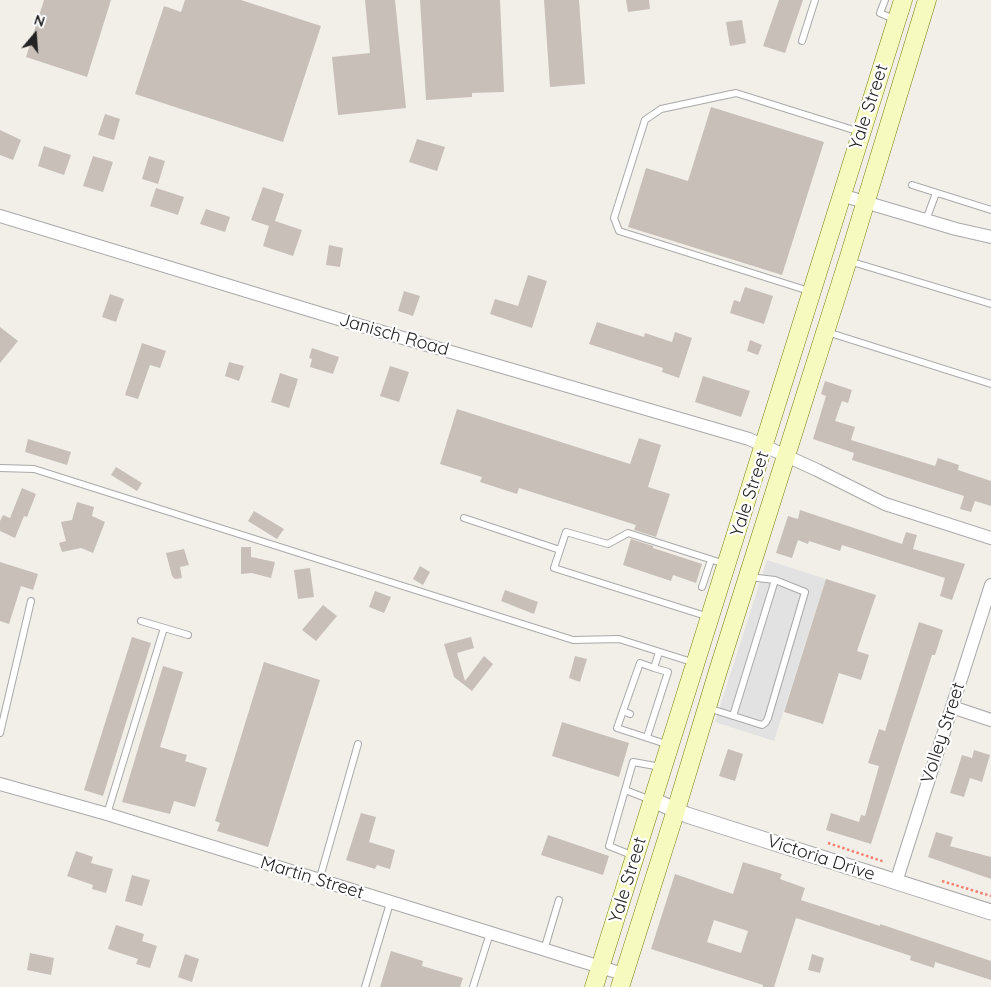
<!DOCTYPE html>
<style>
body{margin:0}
#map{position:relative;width:991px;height:987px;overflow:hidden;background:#f2efe9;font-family:Quicksand,sans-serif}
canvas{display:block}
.north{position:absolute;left:10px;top:10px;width:50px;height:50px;-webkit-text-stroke:4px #fff;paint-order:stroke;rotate:18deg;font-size:14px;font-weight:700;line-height:20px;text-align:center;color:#222}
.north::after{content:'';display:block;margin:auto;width:18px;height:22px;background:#222;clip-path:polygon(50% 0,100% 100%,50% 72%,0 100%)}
</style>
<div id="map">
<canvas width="991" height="987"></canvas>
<div class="north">N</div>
</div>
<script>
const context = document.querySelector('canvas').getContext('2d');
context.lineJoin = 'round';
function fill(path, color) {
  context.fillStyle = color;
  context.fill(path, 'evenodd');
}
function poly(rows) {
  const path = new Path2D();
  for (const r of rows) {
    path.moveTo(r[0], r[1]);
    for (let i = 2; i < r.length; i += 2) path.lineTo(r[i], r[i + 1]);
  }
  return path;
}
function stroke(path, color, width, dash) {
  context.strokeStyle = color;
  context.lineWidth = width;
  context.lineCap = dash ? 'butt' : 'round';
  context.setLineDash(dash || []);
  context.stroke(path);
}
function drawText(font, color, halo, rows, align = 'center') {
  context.font = font + ' Quicksand,sans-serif';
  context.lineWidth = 4.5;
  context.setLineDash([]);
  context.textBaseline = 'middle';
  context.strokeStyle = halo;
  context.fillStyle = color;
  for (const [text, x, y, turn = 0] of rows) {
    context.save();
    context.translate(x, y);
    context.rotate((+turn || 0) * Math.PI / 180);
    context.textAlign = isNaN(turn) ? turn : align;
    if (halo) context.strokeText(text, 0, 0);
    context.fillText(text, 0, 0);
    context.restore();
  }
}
fill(poly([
 [767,560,826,579,774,741,715,722]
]), '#e2e2e2');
fill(poly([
 [44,0,111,0,87,77,26,57],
 [185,0,241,0,321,26,283,142,135,94,164,6,181,12],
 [365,0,395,0,406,108,338,115,332,57,370,53],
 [420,0,500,0,504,92,472,93,472,97,426,100],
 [544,0,579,0,585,84,550,87],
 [626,0,649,0,650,9,628,12],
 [779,0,803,0,785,53,763,46],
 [742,20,746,43,730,46,726,22],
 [711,107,824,142,782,275,628,227,646,168,688,181],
 [105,114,120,119,114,140,98,135],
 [0,130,21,140,13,160,0,155],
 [417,139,445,147,437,171,409,162],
 [44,146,71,155,64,175,38,166],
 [93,156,113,162,103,192,83,186],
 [149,156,165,161,158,184,142,179],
 [263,187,284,194,275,221,302,230,293,256,263,246,269,226,251,220],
 [156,188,184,197,178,215,150,206],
 [206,209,230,217,225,232,200,224],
 [329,245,343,248,340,267,326,265],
 [528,275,547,281,532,328,490,314,495,299,518,306],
 [745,287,773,296,764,324,730,313,734,300,740,302],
 [404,291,420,296,413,316,398,311],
 [110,294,124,299,116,322,102,317],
 [597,322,644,337,645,333,672,342,675,332,692,338,679,378,662,372,663,368,589,344],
 [0,327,18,341,0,363],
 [750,340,762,345,758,355,747,351],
 [142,343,166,351,160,368,150,365,138,399,125,395],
 [312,348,339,357,333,374,310,367,312,359,309,358],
 [229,362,244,366,239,381,225,376],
 [390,366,409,372,399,402,380,396],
 [280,373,298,379,289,408,271,402],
 [703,376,750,391,741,417,695,402],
 [825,381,852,390,848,403,842,401,835,421,855,427,851,440,935,466,938,458,959,465,958,470,991,481,991,506,975,501,971,512,960,509,964,496,852,460,854,453,813,439,826,396,821,394],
 [457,409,630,464,639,438,661,445,648,487,670,494,656,537,634,530,636,525,519,488,517,494,480,482,482,477,440,464],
 [28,439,71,452,67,465,25,452],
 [116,467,142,483,137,491,111,475],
 [22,488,36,494,27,517,24,516,15,538,0,531,0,521,3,515,10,518],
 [77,502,94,507,92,516,105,522,93,553,81,548,62,552,59,543,66,541,61,522,72,520],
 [800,510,902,544,906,532,917,535,913,549,965,564,952,600,940,596,945,578,842,545,840,551,809,541,808,544,798,540,792,558,776,553,788,516,798,519],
 [254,511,284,529,277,539,248,521],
 [631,539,653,546,653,548,702,564,696,583,673,575,671,581,623,565],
 [241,547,251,547,251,557,275,562,271,578,252,573,241,574],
 [184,549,189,565,180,567,182,578,175,579,172,576,166,553],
 [0,562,38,574,33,590,21,586,9,624,0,621],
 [420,566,430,572,423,585,413,579],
 [310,568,314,597,298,599,294,570],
 [826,579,876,595,857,651,869,655,861,680,839,673,823,724,784,712],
 [505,590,538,602,534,614,501,601],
 [375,591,391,597,384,613,369,607],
 [323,605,337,616,316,641,302,630],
 [919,622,943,630,935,655,932,655,871,844,826,830,831,813,859,822,861,815,865,816,879,766,868,763,879,729,885,731],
 [132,637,151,643,103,796,84,790],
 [471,637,474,648,457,653,465,681,484,656,493,664,472,691,454,677,444,644],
 [575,656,587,659,580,682,569,678],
 [264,662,320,680,268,847,217,831,220,823,215,821],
 [163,666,183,672,160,747,187,755,185,761,207,768,195,807,174,801,170,814,122,802],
 [562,722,629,743,619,777,552,756],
 [728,749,743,754,735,781,719,776],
 [974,750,990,755,982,782,970,778,964,797,950,793,962,755,972,758],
 [361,813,376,817,369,842,395,850,390,869,377,865,375,869,346,860],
 [936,832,953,837,950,846,991,857,991,879,928,857],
 [548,835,609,856,603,875,541,855],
 [76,851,93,857,91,863,113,869,106,893,92,889,93,885,67,876],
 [743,862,782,874,780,879,805,888,801,900,880,926,880,924,991,961,991,980,935,962,934,968,910,960,911,956,796,918,774,987,763,987,763,985,651,949,675,874,733,894],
 [714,920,748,931,741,953,707,942],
 [132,875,150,880,142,906,125,901],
 [116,925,144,934,142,941,157,946,150,968,136,964,138,959,108,949],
 [391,951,423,961,422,966,463,978,460,987,380,987],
 [30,953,54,958,51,975,27,970],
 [185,954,199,959,192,982,178,977],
 [812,954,824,958,820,973,808,970]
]), '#c7bfb8');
const service = poly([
 [885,0,880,13,896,20],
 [802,41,815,0],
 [912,185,991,210],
 [926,220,936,193],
 [849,261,991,304],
 [809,291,619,231,614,218,645,120,661,109,736,93,860,132],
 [827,332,991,384],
 [0,468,34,469,573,640,619,639,695,663],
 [464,518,560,550,554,568,709,617],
 [560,550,566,532,608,544,628,533,725,564],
 [702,587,711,560],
 [141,621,188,635],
 [659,652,654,668,640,663,617,728,669,745],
 [708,708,762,725,766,722,768,718,805,592,775,580,749,577],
 [623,711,630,714],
 [733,716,775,580],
 [0,733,31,601],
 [647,737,668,672,654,668],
 [625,790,651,800],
 [107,814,164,628],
 [634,856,609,846,633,762,661,767],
 [319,881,358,744],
 [544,950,559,900],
 [365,987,390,903],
 [473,987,490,933]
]);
const minor = poly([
 [841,195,956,229,991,237],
 [0,216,355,324,749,439,817,470,885,504,991,538],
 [952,707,991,720],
 [0,784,107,814,623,974],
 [896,882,991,585]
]);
const tertiary = poly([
 [653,800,687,815,991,912]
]);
const secondary = poly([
 [594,987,903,0],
 [620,987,676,810,718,671,848,260,927,0]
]);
stroke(service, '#a9a9a9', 8);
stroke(minor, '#a9a9a9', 14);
stroke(tertiary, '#a9a9a9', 17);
stroke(secondary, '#707d05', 19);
stroke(poly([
 [828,843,885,862],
 [942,881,991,896]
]), '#fa8072', 2.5, [2.5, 2.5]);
stroke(service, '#fff', 6);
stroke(minor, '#fff', 12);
stroke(tertiary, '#fff', 15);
stroke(secondary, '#f7fabf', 18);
drawText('18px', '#222', '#fff', [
 ["Yale Street",869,107,-72],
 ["Janisch Road",394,335,16],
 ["Yale Street",750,494,-72],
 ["Volley Street",943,733,-72],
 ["Victoria Drive",821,858,18],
 ["Martin Street",312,878,17],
 ["Yale Street",628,880,-73]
]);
</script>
